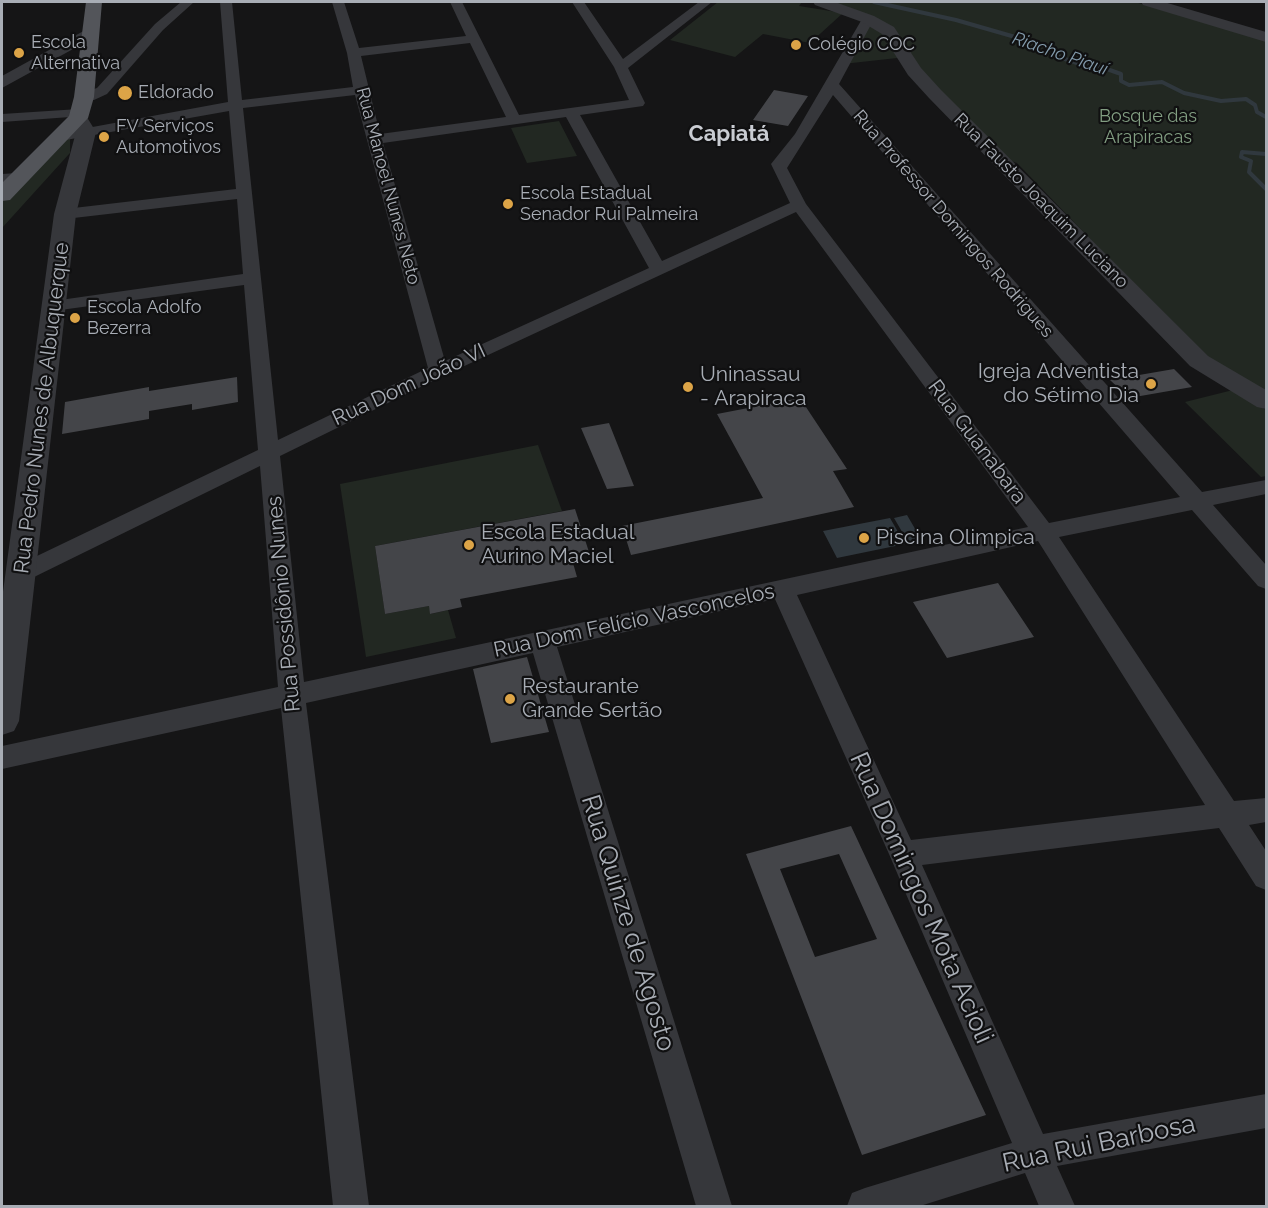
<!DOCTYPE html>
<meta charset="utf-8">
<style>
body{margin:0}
#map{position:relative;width:1268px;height:1208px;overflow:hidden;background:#151516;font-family:Raleway,sans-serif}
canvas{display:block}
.frame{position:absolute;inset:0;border:3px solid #a8adb5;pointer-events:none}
</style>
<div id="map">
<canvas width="1268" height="1208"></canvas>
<div class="frame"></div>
</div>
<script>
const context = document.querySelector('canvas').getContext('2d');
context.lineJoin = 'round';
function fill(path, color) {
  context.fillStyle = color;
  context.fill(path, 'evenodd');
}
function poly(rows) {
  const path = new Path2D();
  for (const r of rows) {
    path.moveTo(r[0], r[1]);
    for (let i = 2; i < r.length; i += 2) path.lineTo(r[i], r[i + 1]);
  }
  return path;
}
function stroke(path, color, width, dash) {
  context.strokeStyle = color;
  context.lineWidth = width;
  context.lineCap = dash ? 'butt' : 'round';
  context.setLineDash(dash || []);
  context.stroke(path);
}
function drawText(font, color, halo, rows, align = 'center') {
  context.font = font + ' Raleway,sans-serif';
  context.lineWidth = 4.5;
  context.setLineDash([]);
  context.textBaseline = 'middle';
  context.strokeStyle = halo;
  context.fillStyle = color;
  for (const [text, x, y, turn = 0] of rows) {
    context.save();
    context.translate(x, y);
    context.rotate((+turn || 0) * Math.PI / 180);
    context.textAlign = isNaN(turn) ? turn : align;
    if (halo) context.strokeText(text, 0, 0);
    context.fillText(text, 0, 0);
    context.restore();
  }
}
fill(poly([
 [718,2,802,2,799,6,843,13,810,43,763,34,735,57,670,40],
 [830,2,1135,2,1266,40,1266,395,1211,364,1017,163,1008,160,920,72,899,37,848,7],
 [868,19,906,57,843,64],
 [559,121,577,156,527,163,511,128],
 [70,135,70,153,2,228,2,195],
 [1233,390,1266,410,1266,476,1261,477,1185,402],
 [538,445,562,511,375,546,385,614,429,606,431,614,448,610,456,638,366,657,340,484]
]), '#222822');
fill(poly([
 [907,515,921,539,908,542,894,518],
 [890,518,905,544,837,558,823,531]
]), '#30383e');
stroke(poly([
 [874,2,956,20,1050,47,1059,57,1077,63,1087,62,1121,74,1121,81,1129,85,1162,82,1184,93,1221,101,1246,99,1255,105,1257,112,1266,117],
 [1266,154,1242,152,1241,157,1251,161,1249,172,1266,189]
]), '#30383e', 4);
fill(poly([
 [774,90,808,96,788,126,753,120],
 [1174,369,1192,387,1129,398,1110,380],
 [237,377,238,402,192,410,192,404,149,411,149,419,62,434,65,402,149,387,149,391],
 [800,398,847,469,833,471,854,507,631,555,622,526,763,498,717,414],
 [609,423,634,486,607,489,581,428],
 [575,509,589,552,571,556,577,577,460,599,462,607,430,614,429,606,385,614,375,546],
 [998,583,1034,637,947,658,913,602],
 [527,657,549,732,491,743,473,669],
 [851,826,986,1115,862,1155,746,854],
 [839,854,877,939,815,957,780,869]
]), '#444549');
fill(poly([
 [181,2,194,2,163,30,107,94,94,100,79,100,79,94,97,88,155,24,181,2],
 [220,2,232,2,242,100,353,87,347,53,332,2,344,2,359,48,466,36,450,2,462,2,519,115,629,100,614,67,572,2,584,2,623,59,699,2,712,2,628,68,645,103,643,106,580,115,662,261,790,203,771,164,795,134,862,19,868,15,872,16,874,19,839,84,1202,492,1266,480,1266,494,1213,505,1266,565,1266,589,1258,586,1192,510,1059,537,1234,801,1266,798,1266,822,1249,825,1266,851,1266,890,1256,886,1219,828,922,865,1043,1134,1266,1094,1266,1128,1057,1166,1075,1206,1039,1206,1025,1173,920,1206,847,1206,852,1193,865,1188,1012,1143,889,854,775,599,557,647,732,1206,696,1206,533,653,306,703,369,1206,333,1206,281,708,2,769,2,746,278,687,260,466,30,579,22,582,14,579,10,573,14,567,258,450,244,285,53,311,44,306,53,301,243,274,237,199,65,219,57,214,65,209,236,189,229,111,60,141,53,137,60,133,228,102,220,2],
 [470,43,506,117,380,134,361,56,470,43],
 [355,95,428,368,278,440,243,108,355,95],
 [833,95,1180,497,1049,523,806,204,787,168,833,95],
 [566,117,649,268,445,361,383,143,566,117],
 [796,212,1028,527,304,682,280,456,445,375,796,212],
 [1038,541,1205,805,911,840,797,595,1038,541],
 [79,109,84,110,86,113,84,116,2,122,2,114,79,109],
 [17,173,25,178,23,181,2,184,2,174,17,173]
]), '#36373b');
fill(poly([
 [813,2,835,2,874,16,894,27,921,68,941,90,1208,356,1266,390,1266,409,1257,407,1190,366,929,98,908,75,882,34,862,22,815,5,813,2],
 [1141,2,1164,2,1266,32,1266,42,1143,5,1141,2],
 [89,28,97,33,95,37,2,88,2,76,89,28],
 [78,112,85,114,96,132,76,214,19,721,14,731,2,735,2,599,54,214,76,132,68,118,78,112]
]), '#36373b');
fill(poly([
 [86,2,102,2,94,97,88,118,10,200,2,201,2,183,69,116,74,97,86,2]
]), '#53555a');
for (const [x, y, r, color] of [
 [796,45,6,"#dca447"],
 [19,53,6,"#dca447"],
 [125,93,8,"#dca447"],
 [104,137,6,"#dca447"],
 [508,204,6,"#dca447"],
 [75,318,6,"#dca447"],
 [1151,384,6,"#dca447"],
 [688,387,6,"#dca447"],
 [864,538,6,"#dca447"],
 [469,545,6,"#dca447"],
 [510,699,6,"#dca447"]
]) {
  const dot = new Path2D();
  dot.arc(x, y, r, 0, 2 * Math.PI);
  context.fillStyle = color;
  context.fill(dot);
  stroke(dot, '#101011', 2);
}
drawText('18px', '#a8adb5', '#101011', [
 ["Escola",31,43],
 ["Alternativa",31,64],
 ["Colégio COC",808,45],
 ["Eldorado",138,93],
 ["FV Serviços",116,127],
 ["Automotivos",116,148],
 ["Escola Estadual",520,194],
 ["Senador Rui Palmeira",520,215],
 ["Escola Adolfo",87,308],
 ["Bezerra",87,329]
], 'left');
drawText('italic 18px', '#839bac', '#101011', [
 ["Riacho Piauí",1060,54,19]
]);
drawText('18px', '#829e82', '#101011', [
 ["Bosque das",1148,117],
 ["Arapiracas",1148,138]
]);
drawText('18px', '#a8adb5', '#101011', [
 ["Rua Manoel Nunes Neto",388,186,75],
 ["Rua Fausto Joaquim Luciano",1041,201,45],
 ["Rua Professor Domingos Rodrigues",953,224,49]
]);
drawText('21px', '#a8adb5', '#101011', [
 ["Igreja Adventista",1139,372,"right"],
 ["do Sétimo Dia",1139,396,"right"],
 ["Uninassau",700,375],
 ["- Arapiraca",700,399],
 ["Escola Estadual",481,533],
 ["Aurino Maciel",481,557],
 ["Piscina Olimpica",876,538],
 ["Restaurante",522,687],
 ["Grande Sertão",522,711]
], 'left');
drawText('21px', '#a8adb5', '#101011', [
 ["Rua Dom João VI",409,385,-25],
 ["Rua Pedro Nunes de Albuquerque",42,408,-83],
 ["Rua Guanabara",977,442,53],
 ["Rua Possidônio Nunes",284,604,-95],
 ["Rua Dom Felício Vasconcelos",634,621,-12]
]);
drawText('bold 22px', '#c9ccd2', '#101011', [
 ["Capiatá",729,134]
]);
drawText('26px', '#a8adb5', '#101011', [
 ["Rua Domingos Mota Acioli",921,898,66],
 ["Rua Quinze de Agosto",628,923,73],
 ["Rua Rui Barbosa",1099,1144,-12]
]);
</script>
